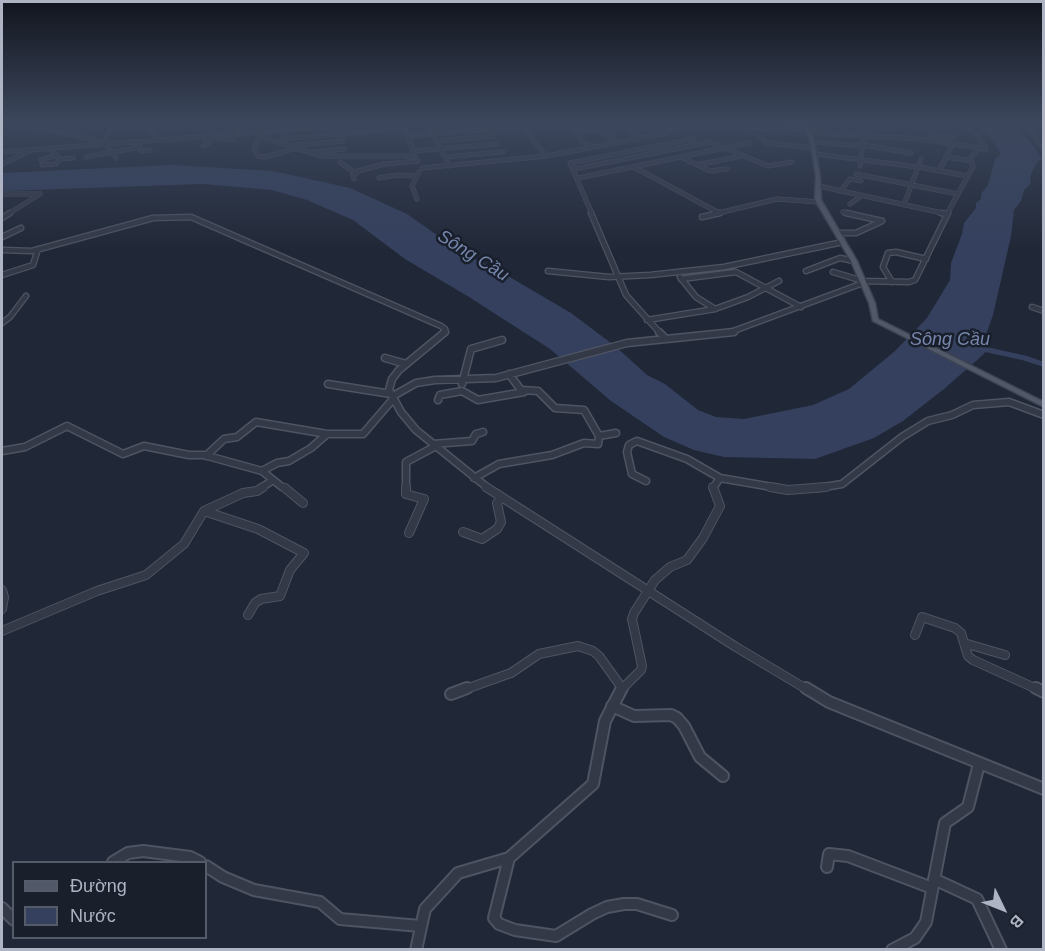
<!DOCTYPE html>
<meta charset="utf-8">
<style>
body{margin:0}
#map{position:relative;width:1045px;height:951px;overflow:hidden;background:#202736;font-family:Helvetica,sans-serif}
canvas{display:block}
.frame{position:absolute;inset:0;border:3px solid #aeb4c4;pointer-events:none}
.legend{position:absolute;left:12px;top:861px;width:195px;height:78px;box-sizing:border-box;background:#191f2b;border:2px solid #555b68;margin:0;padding:8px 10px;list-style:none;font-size:18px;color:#aeb4c4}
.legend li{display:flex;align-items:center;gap:12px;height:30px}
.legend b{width:30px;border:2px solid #555b68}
.north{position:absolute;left:973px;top:879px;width:60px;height:60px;-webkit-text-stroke:4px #191f2b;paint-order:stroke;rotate:133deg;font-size:16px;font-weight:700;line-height:24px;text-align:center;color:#aeb4c4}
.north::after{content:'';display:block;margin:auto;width:21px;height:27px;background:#aeb4c4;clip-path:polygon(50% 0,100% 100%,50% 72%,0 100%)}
</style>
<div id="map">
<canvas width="1045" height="951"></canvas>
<div class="frame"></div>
<ul class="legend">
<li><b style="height:8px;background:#515867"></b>Đường</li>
<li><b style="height:16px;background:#34405e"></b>Nước</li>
</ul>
<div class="north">B</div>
</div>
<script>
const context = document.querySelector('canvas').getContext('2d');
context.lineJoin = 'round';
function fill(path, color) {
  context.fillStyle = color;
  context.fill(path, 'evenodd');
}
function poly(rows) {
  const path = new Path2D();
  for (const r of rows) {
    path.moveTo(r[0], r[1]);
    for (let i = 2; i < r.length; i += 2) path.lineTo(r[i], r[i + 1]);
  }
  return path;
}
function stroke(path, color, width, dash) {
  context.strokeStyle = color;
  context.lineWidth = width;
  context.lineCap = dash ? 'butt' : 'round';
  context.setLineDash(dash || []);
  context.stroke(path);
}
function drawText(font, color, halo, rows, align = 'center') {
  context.font = font + ' Helvetica,sans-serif';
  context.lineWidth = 5;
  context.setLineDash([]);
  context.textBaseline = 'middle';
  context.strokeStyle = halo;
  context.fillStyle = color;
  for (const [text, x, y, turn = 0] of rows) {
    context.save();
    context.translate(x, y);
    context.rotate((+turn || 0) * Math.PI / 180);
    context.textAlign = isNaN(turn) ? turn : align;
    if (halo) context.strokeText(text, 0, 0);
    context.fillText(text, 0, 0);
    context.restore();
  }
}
fill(poly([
 [971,122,1006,122,1028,138,1042,159,1038,161,1030,176,1031,183,1024,190,1021,201,1014,210,1011,236,993,315,982,346,987,349,984,354,944,389,903,421,874,438,815,459,724,457,694,450,664,437,611,401,550,349,469,297,405,259,353,220,307,200,272,190,202,184,2,191,2,173,171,165,273,171,350,188,407,214,464,254,496,269,571,313,615,346,647,375,665,384,698,410,716,417,744,419,813,405,849,389,895,351,927,318,950,280,951,263,962,234,964,223,976,208,976,203,981,199,981,194,988,185,995,159,1001,154,988,134]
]), '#34405e');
fill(poly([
 [974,344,1027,356,1044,362,1044,367,1022,360,971,349,971,345,974,344]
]), '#34405e');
const minorFar4 = poly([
 [14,122,102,142],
 [114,122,104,142,116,158],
 [282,122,284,144,321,156,415,156],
 [402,122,415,155],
 [611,122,643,138],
 [735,122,735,126,746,128,814,130,823,128,822,122],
 [829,122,858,125],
 [869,122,872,126],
 [1023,122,1044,149],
 [656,124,680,127,696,122],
 [785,124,803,125],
 [141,125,155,134,155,140],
 [572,130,583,142,593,147],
 [573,131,598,131,621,142],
 [261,132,254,148,258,156,266,157,296,148],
 [526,132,546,156],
 [809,133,921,139,986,149,977,135,957,122],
 [238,134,240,122],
 [259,136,284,144],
 [408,136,580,122],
 [931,136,953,137,953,144,939,171],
 [759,137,767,143,814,148],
 [212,138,233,140],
 [282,139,405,129],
 [436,141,493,136],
 [708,141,768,166,792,162],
 [812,142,863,146],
 [139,144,141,151,150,150],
 [295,145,343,141],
 [863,145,911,153],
 [203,146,209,143,206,141,212,137],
 [413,151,498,144],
 [2,152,396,122],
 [314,152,344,149],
 [815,154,919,167,967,176],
 [86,157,140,147],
 [445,157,503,152],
 [946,157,972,161],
 [683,158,710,171,727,169],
 [60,159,73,158],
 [41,160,57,155],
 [340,162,356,174,353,176,354,179],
 [2,164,30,151],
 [42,165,56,164,60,159,49,148],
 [697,165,741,156],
 [449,166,430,127,484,123],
 [860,166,863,142],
 [634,167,719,213],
 [422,168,546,156,663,134,677,126],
 [574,169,710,142],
 [354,172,385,164,418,161],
 [856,174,958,194],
 [379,178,397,175,416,176],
 [578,178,749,143],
 [819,186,947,214],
 [840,191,850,179,861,181],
 [2,194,40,194],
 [417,199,412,186,419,172],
 [850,204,861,196],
 [904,205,921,159],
 [843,212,852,214],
 [8,214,40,194],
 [592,214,570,163,693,139],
 [714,214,777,199,819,202],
 [947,214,973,167,970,158,979,149]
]);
const minorFar3 = poly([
 [591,213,626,295,660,333],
 [846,213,882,221],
 [941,213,947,214],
 [702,217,720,213],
 [2,218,10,213],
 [838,233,856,233,882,221],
 [2,237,21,228],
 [2,250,32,251,153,218,191,217,441,326,445,329,443,333],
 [548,271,609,277,650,275,724,267,843,242],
 [806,271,840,258,854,261],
 [833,272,863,281,909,282,915,280,948,213],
 [2,275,33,265,38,249],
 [680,277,696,297,715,309],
 [681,279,736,272,801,307],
 [892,282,883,267,888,253,896,252,926,259],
 [1032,307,1044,311],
 [647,320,715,309,748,297,779,281],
 [2,323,10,317,26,296],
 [728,333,863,283]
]);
const minorFar2 = poly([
 [445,332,399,370,392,379,389,390,401,412,416,430,488,488],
 [659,332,666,339],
 [385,358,406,364],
 [509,374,521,390,538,391,555,408,584,410,599,436],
 [328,384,391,394],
 [462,384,471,349,502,340],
 [393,396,416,383,435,380,496,378,627,343,734,332],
 [438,400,440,395,462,391,478,400,524,392],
 [433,444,472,441,476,434,483,432],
 [2,451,25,447,67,426,123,454,144,446,189,455,204,455,262,471,282,487],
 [206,456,224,439,237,437,256,422,327,434,363,434,393,399],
 [262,471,277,463,289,461,311,448,327,434],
 [474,478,499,464,552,455,584,443,598,444,599,436,616,433],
 [646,481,632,474,627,452,629,445,637,441,687,459,720,478,778,488],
 [261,488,273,480],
 [406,488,406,462,436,446],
 [713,488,720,478],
 [818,488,842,484,902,437,928,421,952,415,973,405,1009,402,1044,415]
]);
const minorFar1 = poly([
 [406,487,406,494,424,499,409,533],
 [486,487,736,647,808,690],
 [770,487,788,490,826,487],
 [285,488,303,503],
 [204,511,258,529,304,553,290,570,280,596,261,599,255,603,248,615],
 [463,532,482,539,497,529,501,522,497,503,501,498],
 [2,590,4,597,2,609],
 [2,631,97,591,146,575,184,544,204,511,243,493,257,491,263,487],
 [915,635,922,617,955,628,961,633,968,656,973,660,1039,690],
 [964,643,1005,655],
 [463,690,511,673,539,654,578,646,593,651,599,656,622,688],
 [621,690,641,670,642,666,632,619,634,613,655,580,670,567,687,560,703,538,720,506,713,487]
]);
const minor = poly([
 [806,688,829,702,1044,789],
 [1036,688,1044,692],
 [451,694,467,688],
 [612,706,634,716,671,715,677,718,684,726,700,757,723,776],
 [509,858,494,918,499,924,515,930,556,936,592,914,607,907,624,904,637,904,672,915],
 [113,862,128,853,143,851,190,857,200,862],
 [206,866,223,877,254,890,320,902,340,919,420,926],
 [827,867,829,854,848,856,932,888],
 [934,879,977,899,1001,950],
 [2,908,14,920],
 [416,950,425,909,458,873,509,858,593,784,605,721,622,688],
 [892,950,915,938,926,922,945,823,968,807,979,764]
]);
const major = poly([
 [800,122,804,122,813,137,820,177,821,200,857,261,875,303,878,319,1044,402,1044,407,873,321,869,303,851,261,815,200,816,177,812,150,809,137,800,122]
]);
stroke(minorFar4, '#4e5462', 5);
stroke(minorFar3, '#4e5462', 7);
stroke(minorFar2, '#4e5462', 9);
stroke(minorFar1, '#4e5462', 10);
stroke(minor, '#4e5462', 14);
stroke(major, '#3d4351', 3);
stroke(minorFar4, '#343947', 4);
stroke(minorFar3, '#343947', 4.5);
stroke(minorFar2, '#343947', 6);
stroke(minorFar1, '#343947', 8);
stroke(minor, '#343947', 10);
fill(major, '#515867');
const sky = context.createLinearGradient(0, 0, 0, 255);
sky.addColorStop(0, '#12151e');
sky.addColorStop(0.48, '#3c475d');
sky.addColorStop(1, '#3c475d00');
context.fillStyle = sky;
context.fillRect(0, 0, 1045, 255);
drawText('italic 18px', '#7686ac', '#191f2b', [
 ["Sông Cầu",473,256,32],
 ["Sông Cầu",950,340]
]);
</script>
